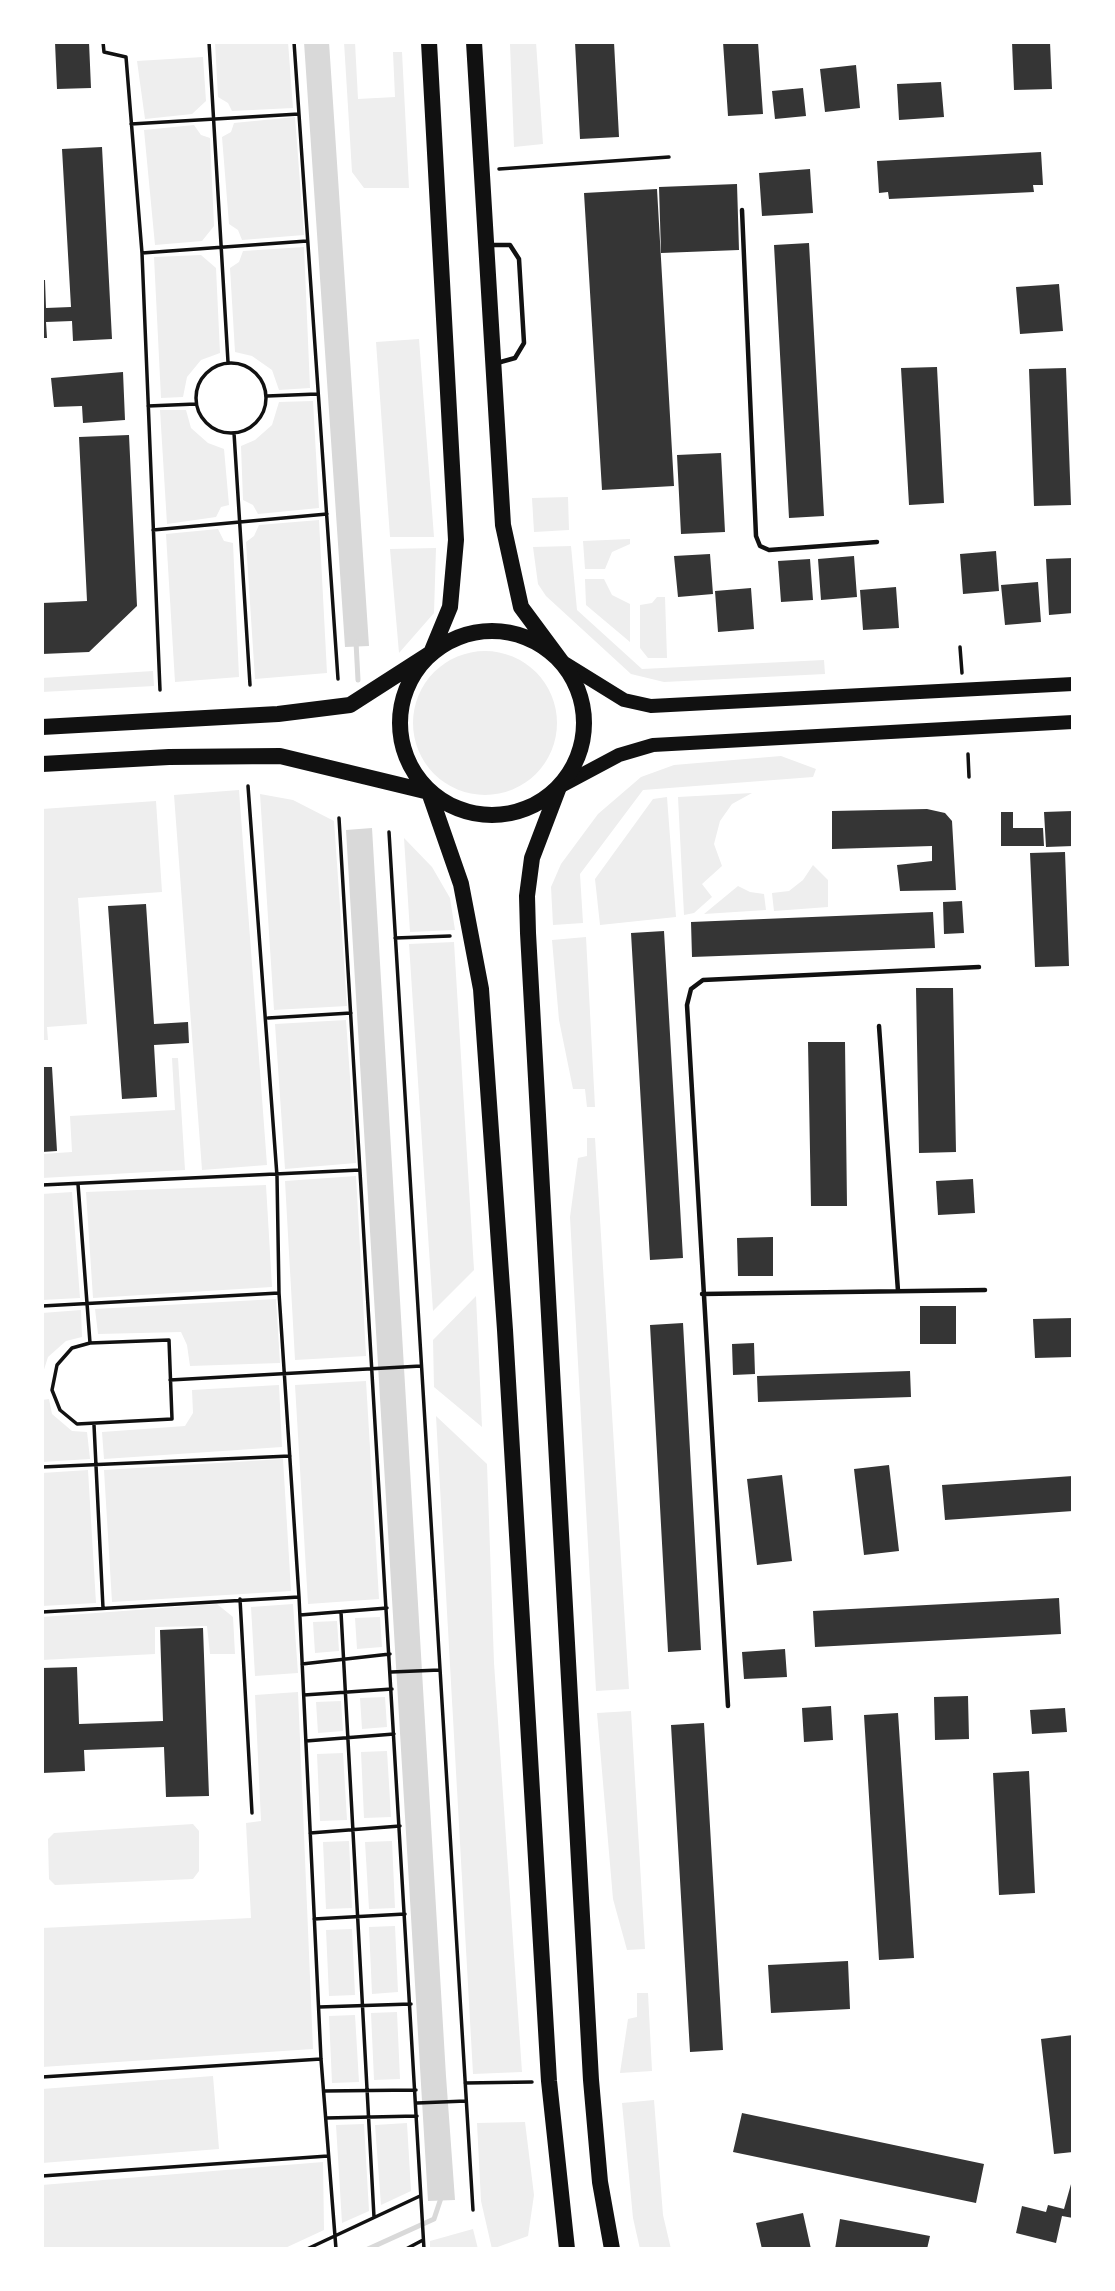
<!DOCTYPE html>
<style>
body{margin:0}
#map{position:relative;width:1115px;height:2291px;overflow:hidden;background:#fff;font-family:Commissioner,sans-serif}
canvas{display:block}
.frame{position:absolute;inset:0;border:44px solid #fff;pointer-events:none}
</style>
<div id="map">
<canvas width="1115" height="2291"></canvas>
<div class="frame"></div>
</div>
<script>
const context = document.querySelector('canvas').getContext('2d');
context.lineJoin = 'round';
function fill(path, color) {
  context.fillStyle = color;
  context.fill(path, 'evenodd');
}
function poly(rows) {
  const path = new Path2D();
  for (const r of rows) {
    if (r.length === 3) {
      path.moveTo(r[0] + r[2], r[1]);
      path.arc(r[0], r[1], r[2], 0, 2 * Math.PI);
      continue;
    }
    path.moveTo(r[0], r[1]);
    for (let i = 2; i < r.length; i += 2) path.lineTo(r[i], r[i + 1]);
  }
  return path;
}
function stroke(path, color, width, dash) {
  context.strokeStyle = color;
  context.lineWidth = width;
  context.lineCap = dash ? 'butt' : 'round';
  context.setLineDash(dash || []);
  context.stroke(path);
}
fill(poly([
 [215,42,288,42,293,108,232,111,228,103,218,97],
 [344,42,355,42,358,99,395,97,393,52,402,52,409,188,364,188,352,172],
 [521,42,536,42,543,144,514,147,510,44],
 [203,57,206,101,192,114,145,119,137,61],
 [295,117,304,235,242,240,238,230,229,224,222,137,231,132,234,123],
 [194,125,201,135,210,138,214,226,202,241,155,245,144,130],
 [304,247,310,388,279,390,272,370,252,356,235,352,230,268,239,262,243,251],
 [201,255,216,268,220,353,201,360,187,377,183,397,161,398,154,257],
 [419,339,434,537,390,537,376,342],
 [313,401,319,508,258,514,253,505,243,500,241,446,255,440,272,425,279,402],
 [160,410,186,410,191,428,208,443,224,449,229,505,221,507,216,517,167,524],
 [568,497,569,530,534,532,532,498],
 [319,520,327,673,255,679,246,542,254,536,259,525],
 [218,529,224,541,233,543,239,677,175,682,166,534],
 [630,539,630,544,612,552,605,569,585,569,583,541],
 [571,546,577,610,642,669,824,660,825,674,664,682,631,674,546,596,538,584,533,547],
 [436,548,434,613,399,653,390,549],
 [585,579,604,579,612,595,630,604,630,642,586,605],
 [657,597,665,597,667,658,648,658,640,648,640,605,652,603],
 [485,723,72],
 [153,671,154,686,42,692,42,678],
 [781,756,816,769,813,777,643,790,580,874,583,923,553,925,551,887,561,864,598,814,641,777,674,765],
 [239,790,267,1165,202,1170,174,795],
 [752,793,732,804,720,821,714,844,722,866,702,884,712,897,694,913,684,915,678,797],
 [260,794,293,800,334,821,347,1006,274,1010],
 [667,797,676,917,600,925,595,879,653,799],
 [156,801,162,892,78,898,87,1024,47,1027,48,1040,42,1040,42,809],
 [404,838,432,867,450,898,455,930,410,932],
 [813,865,828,880,828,907,774,911,772,893,789,891,803,880],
 [738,886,750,892,764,894,766,910,704,914],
 [586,937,595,1107,587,1107,585,1089,573,1089,559,1020,552,940],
 [454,942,474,1270,433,1311,409,944],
 [346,1020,356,1163,285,1169,275,1024],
 [172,1058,178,1058,185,1170,42,1178,42,1154,72,1152,70,1116,175,1110],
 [587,1138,595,1138,629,1689,596,1691,570,1217,578,1158,587,1156],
 [356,1176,366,1356,295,1360,285,1181],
 [266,1185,272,1287,93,1298,86,1192],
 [72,1192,80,1298,42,1300,42,1194],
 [476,1296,482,1427,434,1387,433,1340],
 [276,1299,280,1363,190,1366,187,1345,181,1332,98,1334,95,1309],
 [81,1310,82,1337,66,1341,48,1357,42,1376,42,1313],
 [366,1381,379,1599,308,1604,295,1385],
 [279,1385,282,1447,104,1459,102,1432,185,1426,193,1413,192,1390],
 [49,1399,52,1414,72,1431,87,1432,90,1459,42,1462,42,1400],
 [436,1416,487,1464,494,1663,522,2072,473,2074],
 [283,1459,291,1591,112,1602,104,1470],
 [88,1470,96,1603,42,1606,42,1473],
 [217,1604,233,1617,235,1654,210,1654,207,1626,155,1627,155,1654,42,1660,42,1617],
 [293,1604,298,1673,255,1676,251,1607],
 [380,1617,382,1647,357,1649,355,1618],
 [337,1621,339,1651,315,1653,313,1622],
 [298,1692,313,2049,42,2067,42,1928,251,1918,246,1823,261,1821,255,1695],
 [385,1697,387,1727,362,1729,360,1698],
 [341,1701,343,1731,318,1733,316,1702],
 [631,1711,645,1949,627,1950,613,1899,597,1713],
 [387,1751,391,1817,364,1818,361,1752],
 [343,1753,347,1820,320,1821,317,1754],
 [193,1824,199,1831,199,1871,193,1879,55,1885,49,1879,48,1839,54,1833],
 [349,1841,352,1908,326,1909,323,1842],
 [392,1841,395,1908,369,1909,365,1842],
 [395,1926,398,1992,372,1994,369,1927],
 [352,1929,355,1995,329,1996,326,1930],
 [637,1993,648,1993,652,2071,620,2073,628,2019,637,2017],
 [397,2012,400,2079,374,2080,371,2013],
 [355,2015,359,2082,332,2083,329,2016],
 [213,2076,219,2149,42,2163,42,2089],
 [654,2100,663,2215,671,2249,640,2249,633,2218,622,2103],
 [525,2122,534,2195,528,2236,492,2249,481,2201,477,2123],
 [407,2123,411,2191,381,2205,375,2125],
 [364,2124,369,2211,342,2223,336,2125],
 [323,2162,324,2230,283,2249,42,2249,42,2185],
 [473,2229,478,2249,430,2249,430,2241]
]), '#eee');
fill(poly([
 [304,42,329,42,369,646,345,647],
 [372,828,446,2076,455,2200,428,2201,346,830]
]), '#d9d9d9');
stroke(poly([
 [356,642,358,680],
 [368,2249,434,2219,442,2195]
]), '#d9d9d9', 5);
fill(poly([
 [55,42,89,42,91,88,57,89],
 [575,42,614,42,619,137,580,139],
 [723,42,758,42,763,114,728,116],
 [1012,42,1050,42,1052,89,1014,90],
 [856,65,860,108,825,112,820,69],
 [941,82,944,117,899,120,897,84],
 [803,88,806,116,775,119,772,91],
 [102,147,112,339,73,341,72,321,46,322,47,338,42,338,42,280,45,280,46,308,71,307,62,149],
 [1041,152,1043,185,1033,185,1034,192,889,199,888,192,879,193,877,161],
 [810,169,813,213,762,216,759,173],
 [737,184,739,250,661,253,659,187],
 [657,189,674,486,602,490,584,193],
 [809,243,824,516,789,518,774,245],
 [1059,284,1063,331,1020,334,1016,287],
 [937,367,944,503,909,505,901,368],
 [1066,368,1071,505,1034,506,1029,369],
 [123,372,125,420,83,423,82,406,54,407,51,378],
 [129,435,137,606,89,652,42,654,42,603,87,601,79,437],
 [721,453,725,532,681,534,677,455],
 [996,551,999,591,963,594,960,554],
 [710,554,713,594,678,597,674,556],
 [854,556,857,597,821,600,818,559],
 [1073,558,1073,613,1049,615,1046,559],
 [810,559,813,600,781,602,778,561],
 [1038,582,1041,622,1005,625,1001,585],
 [896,587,899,628,863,630,860,590],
 [751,588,754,629,718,632,715,591],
 [927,809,945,813,952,821,956,890,900,891,897,865,932,861,932,846,832,849,832,811],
 [1073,811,1073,846,1046,847,1044,812],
 [1001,812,1013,812,1013,828,1043,828,1044,846,1001,846],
 [1065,852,1069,966,1035,967,1030,853],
 [962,901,964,933,944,934,943,902],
 [146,904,154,1024,188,1022,189,1043,154,1045,157,1097,122,1099,108,906],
 [933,912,935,948,692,957,691,922],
 [664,931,683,1258,650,1260,631,933],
 [916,988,953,988,956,1152,919,1153],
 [808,1042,845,1042,847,1206,811,1206],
 [42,1067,52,1067,57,1151,42,1152],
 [973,1179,975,1213,938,1215,936,1181],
 [773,1237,773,1276,738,1276,737,1238],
 [920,1306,956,1306,956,1344,920,1344],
 [1073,1318,1073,1357,1035,1358,1033,1319],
 [683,1323,701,1650,668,1652,650,1325],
 [754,1343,755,1374,733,1375,732,1344],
 [910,1371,911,1397,758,1402,757,1376],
 [889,1465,899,1551,864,1555,854,1469],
 [782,1475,792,1561,757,1565,747,1479],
 [1073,1476,1073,1511,945,1520,942,1485],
 [1059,1598,1061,1634,815,1647,813,1611],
 [203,1628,209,1796,166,1797,164,1747,84,1750,85,1771,42,1773,42,1668,77,1667,79,1724,163,1721,160,1630],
 [785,1649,787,1677,744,1679,742,1652],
 [968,1696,969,1739,935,1740,934,1697],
 [831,1706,833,1740,804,1742,802,1708],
 [1065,1708,1067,1732,1032,1734,1030,1710],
 [898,1713,914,1958,879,1960,864,1715],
 [704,1723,723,2050,690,2052,671,1725],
 [1029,1771,1035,1893,999,1895,993,1773],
 [848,1961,850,2009,771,2013,768,1965],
 [1073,2035,1073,2152,1054,2154,1041,2039],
 [742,2113,984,2164,976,2203,733,2152],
 [1073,2177,1073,2218,1062,2216,1056,2243,1016,2233,1022,2206,1046,2212,1048,2205,1064,2209],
 [803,2213,811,2249,762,2249,756,2223],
 [840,2219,930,2236,927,2249,835,2249]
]), '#353535');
stroke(poly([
 [103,42,104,52,126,57,142,253,160,690],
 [209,42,228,362],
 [294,42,338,679],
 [131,124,299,114],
 [499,169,669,157],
 [142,253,307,241],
 [231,398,35],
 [267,396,317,394],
 [148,406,196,404],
 [234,433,250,685],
 [153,530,327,514],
 [960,647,962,673],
 [968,754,969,777],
 [248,786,277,1176,279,1293,299,1597,321,2059,336,2249],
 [339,818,424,2249],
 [389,832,473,2210],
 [395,938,450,936],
 [268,1018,351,1013],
 [78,1184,90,1343],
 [42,1185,360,1170],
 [42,1306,279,1293],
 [169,1340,172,1419,77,1424,60,1410,52,1390,57,1365,72,1348,90,1343,169,1340],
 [170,1380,421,1366],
 [94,1425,103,1608],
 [42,1467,290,1456],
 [240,1599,252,1813],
 [42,1612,299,1597],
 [341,1612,374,2217],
 [300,1615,387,1608],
 [302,1664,390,1654],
 [391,1672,440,1670],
 [304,1695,392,1689],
 [306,1741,394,1734],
 [310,1833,400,1826],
 [314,1919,405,1914],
 [319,2007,411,2004],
 [42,2077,321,2059],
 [465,2083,532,2082],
 [324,2091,416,2090],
 [417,2103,466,2101],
 [326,2118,417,2116],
 [42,2176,328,2156],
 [307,2249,420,2196],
 [406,2249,423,2240]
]), '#111', 3.5);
stroke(poly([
 [742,210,756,536,760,546,769,550,877,542],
 [488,245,510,245,519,259,524,343,515,358,497,363],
 [879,1026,898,1291],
 [702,1294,985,1290],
 [728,1706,687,1005,691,989,703,980,979,967]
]), '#111', 4.5);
stroke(poly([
 [561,661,624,700,651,706,1073,684],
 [559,787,619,755,653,745,1073,722]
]), '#111', 14);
stroke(poly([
 [474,42,503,525,521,607,561,661],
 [492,723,92],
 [42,727,278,714,350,705,431,653,450,607,456,540,429,42],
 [42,764,169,757,280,756,429,792,461,884,481,989,505,1330,549,2081,567,2249],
 [559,787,532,858,527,896,528,933,591,2080,600,2182,612,2249]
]), '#111', 16);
</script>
